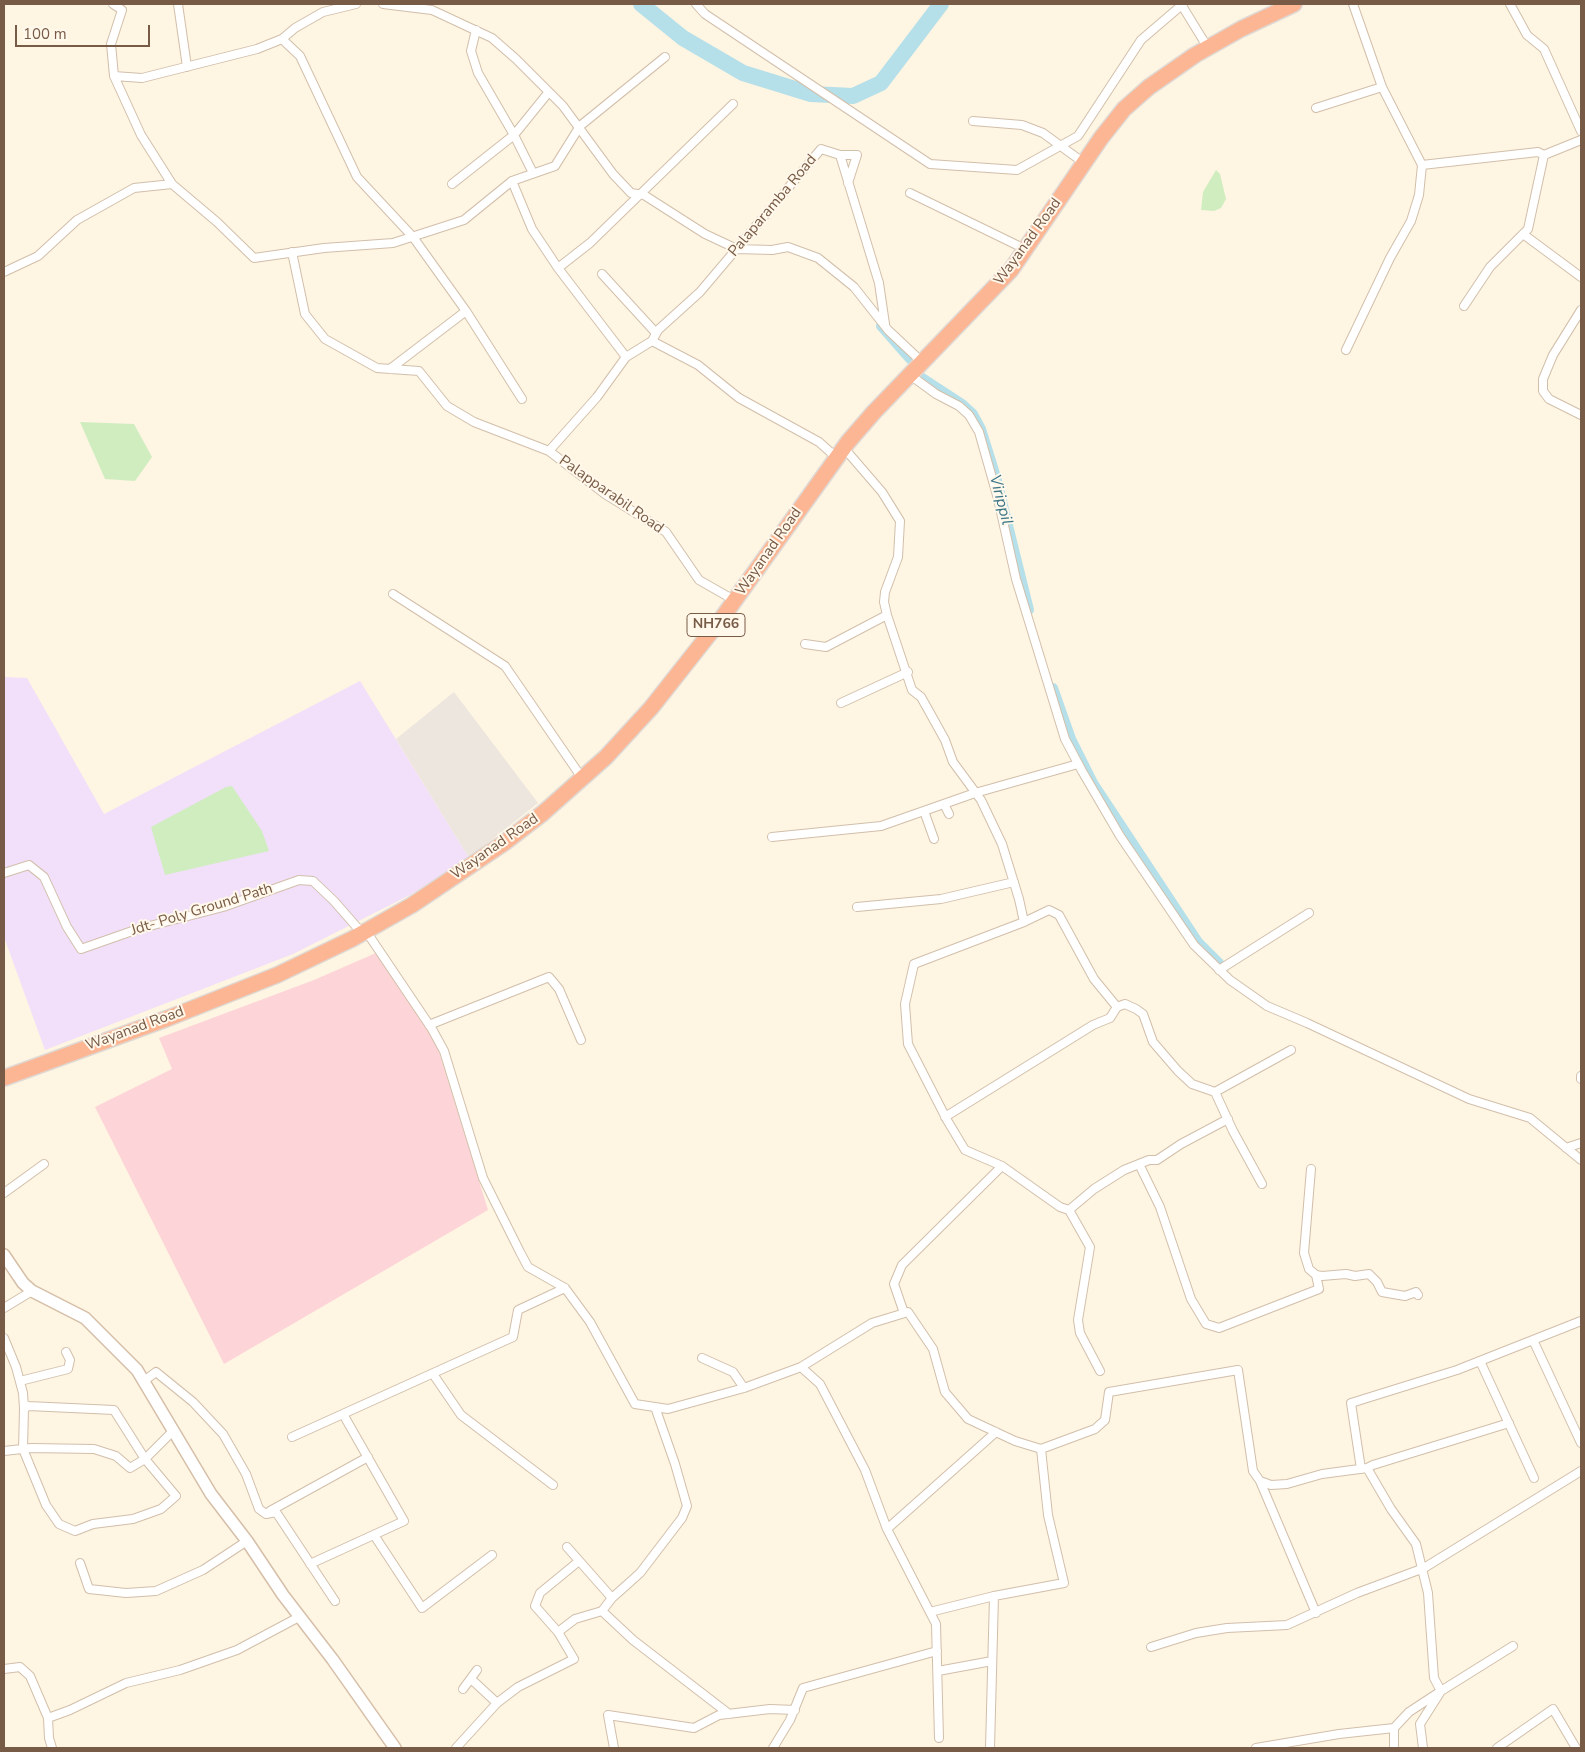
<!DOCTYPE html>
<style>
body{margin:0}
#map{position:relative;width:1585px;height:1752px;overflow:hidden;background:#fef5e3;font-family:"Nunito Sans",sans-serif}
canvas{display:block}
.frame{position:absolute;inset:0;border:5px solid #785b46;pointer-events:none}
.scale{position:absolute;left:15px;top:25px;width:135px;height:22px;box-sizing:border-box;border:2px solid #785b46;border-top:0;padding-left:6px;font-size:15px;line-height:18px;white-space:nowrap;color:#785b46;-webkit-text-stroke:4px #fff8eb;paint-order:stroke}
</style>
<div id="map">
<canvas width="1585" height="1752"></canvas>
<div class="frame"></div>
<div class="scale">100 m</div>
</div>
<script>
const context = document.querySelector('canvas').getContext('2d');
context.lineJoin = 'round';
function fill(path, color) {
  context.fillStyle = color;
  context.fill(path, 'evenodd');
}
function poly(rows) {
  const path = new Path2D();
  for (const r of rows) {
    path.moveTo(r[0], r[1]);
    for (let i = 2; i < r.length; i += 2) path.lineTo(r[i], r[i + 1]);
  }
  return path;
}
function stroke(path, color, width, dash) {
  context.strokeStyle = color;
  context.lineWidth = width;
  context.lineCap = dash ? 'butt' : 'round';
  context.setLineDash(dash || []);
  context.stroke(path);
}
function drawText(font, color, halo, rows, align = 'center') {
  context.font = font + ' "Nunito Sans",sans-serif';
  context.lineWidth = 4;
  context.setLineDash([]);
  context.textBaseline = 'middle';
  context.strokeStyle = halo;
  context.fillStyle = color;
  for (const [text, x, y, turn = 0] of rows) {
    context.save();
    context.translate(x, y);
    context.rotate((+turn || 0) * Math.PI / 180);
    context.textAlign = isNaN(turn) ? turn : align;
    if (halo) context.strokeText(text, 0, 0);
    context.fillText(text, 0, 0);
    context.restore();
  }
}
fill(poly([
 [454,692,538,803,469,858,396,739]
]), '#ede6de');
fill(poly([
 [4,677,27,678,104,814,360,681,469,858,410,895,293,954,45,1050,4,937]
]), '#f2dffa');
fill(poly([
 [376,953,437,1045,488,1210,224,1364,95,1107,172,1069,159,1038,314,980]
]), '#fdd5d8');
fill(poly([
 [1216,170,1220,174,1226,199,1221,208,1214,211,1201,210,1203,192],
 [80,422,134,424,152,457,135,481,105,479],
 [232,786,262,831,269,851,165,875,151,827,226,787]
]), '#d0edc0');
stroke(poly([
 [881,326,910,359],
 [916,374,962,404,973,414,981,429,996,477,1029,610],
 [1053,688,1071,739,1093,783,1198,942,1219,963]
]), '#b5dfe9', 10);
stroke(poly([
 [641,4,683,38,743,73,811,94,853,96,881,83,941,4]
]), '#b5dfe9', 16);
const street = poly([
 [113,4,122,10,111,44,114,76,141,135,172,184,217,222,254,258,324,248,393,243,464,220,512,181,555,166,580,126,665,57],
 [178,4,187,67],
 [383,4,432,10,492,38,516,59,563,106,613,174,631,193,644,195,705,234,737,249,772,250,788,247,818,258,854,287,888,330,922,362],
 [696,4,705,14,930,164,1017,170,1078,136,1141,40,1183,4],
 [1181,4,1208,48],
 [1510,4,1527,35,1544,49,1581,131],
 [476,30,471,51,478,73,514,135,533,173],
 [282,39,300,56,357,177,413,237,466,311,522,399],
 [114,76,142,78,257,49,282,39,295,28,323,12,356,4],
 [1316,108,1382,87],
 [973,121,1022,125,1043,133,1084,163],
 [840,155,857,155,848,183],
 [1544,155,1581,140],
 [1422,165,1538,152,1544,155,1528,229,1490,267,1464,306],
 [512,181,532,229,558,268,626,357],
 [452,184,514,135,548,93],
 [910,193,1025,249],
 [1523,234,1581,277],
 [292,252,305,314,325,339,377,368,419,371,447,406,474,422,549,451,605,494,666,532,699,580,734,600],
 [558,268,590,243,733,104],
 [4,272,38,256,77,220,134,188,172,184],
 [602,274,656,333],
 [1581,310,1553,355,1543,379,1543,391,1549,399,1581,415],
 [652,341,658,330,700,292,821,149,840,155,879,283,885,324],
 [652,341,698,365,739,398,819,442,837,458],
 [1346,350,1390,258,1411,221,1419,195,1422,165,1382,87,1353,4],
 [390,369,466,311],
 [910,375,936,394,959,406,969,415,979,432,998,499,1016,579,1065,739,1082,771,1120,836,1194,945,1230,980,1267,1006,1307,1023,1469,1099,1530,1118,1581,1160],
 [844,448,882,492,900,521,898,557,885,592,884,602,887,615,912,690,921,697,930,713,945,740,953,762,981,800,1002,844,1019,899,1024,922,1049,910,1059,915,1094,979,1117,1007,1110,1018,1093,1025,945,1117],
 [549,451,597,397,626,357,652,341],
 [393,594,505,666,582,778],
 [805,644,826,647,887,615],
 [841,703,908,672],
 [944,804,949,814],
 [924,811,934,839],
 [772,837,881,826,975,793,1078,764],
 [4,873,29,865,44,877,67,927,81,949,138,929,223,907,299,880,313,881,334,901,362,933],
 [857,907,941,899,1014,882],
 [1024,922,914,964,905,1004,908,1044,947,1120,965,1150,1002,1166,1060,1207,1069,1210,1090,1247,1078,1320,1080,1333,1100,1371],
 [366,931,432,1029,444,1051,483,1178,520,1252,528,1267,565,1288,590,1322,635,1404,668,1409,744,1388,801,1367,872,1323,908,1312,933,1349,945,1392,968,1419,1015,1441,1041,1449,1095,1429,1105,1420,1109,1392,1238,1370,1253,1471,1260,1481,1271,1485,1287,1484,1322,1474,1367,1468,1391,1509,1416,1544,1428,1593,1434,1678,1441,1691,1409,1712,1394,1728,1394,1748],
 [1219,970,1309,913],
 [1117,1007,1125,1004,1136,1009,1143,1014,1153,1042,1178,1071,1192,1084,1215,1092,1233,1131,1262,1184],
 [429,1025,549,977,559,989,581,1040],
 [1581,1076,1581,1079],
 [1215,1092,1291,1050],
 [1566,1148,1581,1143],
 [1139,1164,1160,1207,1191,1299,1206,1324,1219,1328,1319,1289,1316,1275],
 [1311,1169,1304,1253,1309,1269,1316,1275,1322,1276,1346,1274,1355,1276,1369,1274,1377,1282,1382,1292,1405,1296,1416,1292,1418,1295],
 [4,1193,44,1164],
 [1069,1210,1094,1189,1124,1170,1149,1160,1157,1160,1181,1144,1228,1119],
 [4,1308,32,1291],
 [904,1313,894,1284,902,1265,1002,1166],
 [4,1338,16,1367,23,1393,24,1409],
 [1533,1340,1581,1443],
 [702,1358,733,1372,744,1388],
 [1480,1361,1534,1478],
 [801,1367,820,1384,865,1470,887,1529,936,1624,939,1738],
 [433,1374,461,1415,553,1485],
 [20,1381,68,1369,70,1360,66,1352],
 [144,1381,156,1372,193,1402,223,1434,246,1474,259,1509,266,1514,276,1512,335,1601],
 [28,1406,114,1410,145,1459,176,1496,161,1509,133,1519,93,1524,75,1531,59,1524,46,1505,23,1449,24,1409,28,1406],
 [655,1407,675,1464,687,1506,682,1518,640,1573,612,1598,602,1611,633,1640,729,1714],
 [292,1437,513,1337,518,1310,565,1288],
 [4,1451,31,1448,94,1449,116,1456,130,1468,145,1459,174,1430],
 [1367,1468,1373,1465,1509,1423],
 [1361,1469,1351,1403,1457,1370,1581,1321],
 [1260,1481,1316,1613],
 [270,1511,368,1457],
 [887,1529,996,1432],
 [374,1535,422,1608,492,1555],
 [567,1547,612,1598],
 [80,1563,89,1589,126,1593,156,1591,203,1570,247,1541],
 [310,1564,404,1521,343,1414],
 [930,1612,994,1596],
 [558,1632,575,1619,602,1611],
 [1151,1647,1196,1633,1227,1628,1287,1625,1357,1593,1424,1568,1581,1471],
 [4,1669,20,1667,30,1676,48,1718,49,1738,52,1748],
 [938,1671,992,1661],
 [471,1679,497,1703],
 [463,1689,477,1670],
 [48,1718,70,1710,126,1683,180,1670,237,1650,299,1617],
 [456,1748,497,1703,518,1687,574,1659,558,1632,535,1606,540,1593,579,1561],
 [614,1748,608,1715,694,1728,719,1715,770,1709,795,1710],
 [773,1748,790,1720,803,1688,937,1651],
 [990,1748,994,1596,1064,1583,1048,1515,1041,1449],
 [1256,1748,1339,1734,1394,1728],
 [1423,1748,1420,1724,1441,1691,1513,1646],
 [1497,1748,1553,1709,1576,1748]
]);
const secondary = poly([
 [4,1255,23,1283,32,1291,85,1318,137,1370,211,1494,247,1541,283,1595,333,1660,395,1748]
]);
const highway = poly([
 [4,1078,166,1019,277,975,352,939,412,905,504,843,543,813,606,757,651,708,722,618,848,442,874,412,1011,270,1101,138,1124,109,1149,87,1195,55,1241,29,1294,4]
]);
stroke(street, '#d2bfaa', 10);
stroke(secondary, '#d6bfa8', 14);
stroke(highway, '#dfd8d3', 18);
stroke(street, '#fff', 8);
stroke(secondary, '#fff', 11);
stroke(highway, '#fdb694', 15);
for (const [x, y, w] of [
 [716,625,58]
]) {
  const box = new Path2D();
  box.roundRect(x - w / 2, y - 11.5, w, 23, 4);
  context.fillStyle = '#fff8eb';
  context.fill(box);
  stroke(box, '#785b46', 1);
}
drawText('bold 14px', '#785b46', null, [
 ["NH766",716,625]
]);
drawText('15px', '#785b46', '#fff8eb', [
 ["Palaparamba Road",773,206,-50],
 ["Wayanad Road",1028,242,-54],
 ["Palapparabil Road",611,495,35],
 ["Wayanad Road",769,552,-55],
 ["Wayanad Road",495,847,-35],
 ["Jdt- Poly Ground Path",202,910,-17],
 ["Wayanad Road",135,1029,-20]
]);
drawText('italic 16px', '#3b7687', '#fff8eb', [
 ["Virippil",1000,500,75]
]);
</script>
